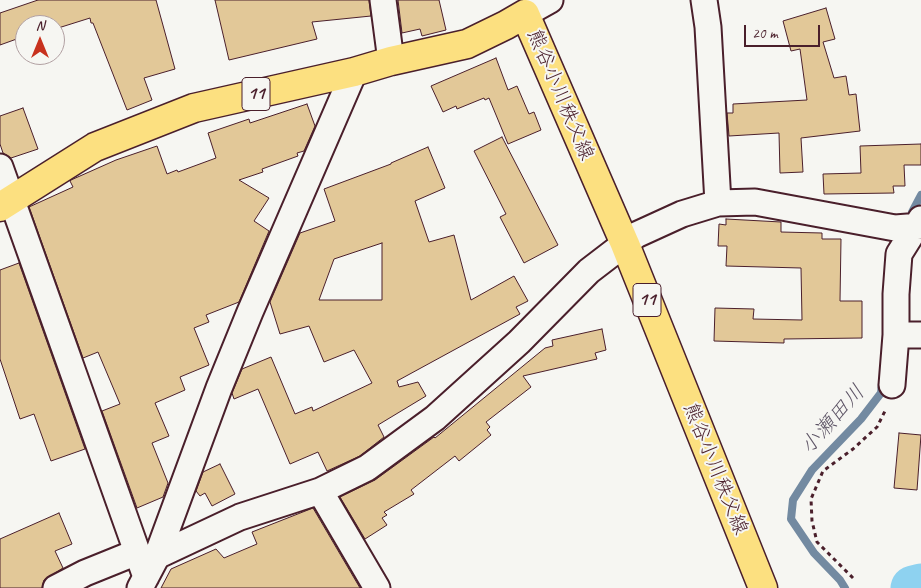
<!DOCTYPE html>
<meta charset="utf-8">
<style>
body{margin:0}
#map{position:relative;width:921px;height:588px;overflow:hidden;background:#f6f6f2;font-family:Caveat,sans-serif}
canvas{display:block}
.north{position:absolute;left:15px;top:15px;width:50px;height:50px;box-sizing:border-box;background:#f6f6f2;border:1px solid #b1a0a2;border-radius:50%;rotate:0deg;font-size:14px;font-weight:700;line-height:20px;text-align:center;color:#4a1f2b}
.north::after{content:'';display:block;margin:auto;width:18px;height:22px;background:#c8321e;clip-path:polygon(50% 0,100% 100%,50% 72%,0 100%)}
.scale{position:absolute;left:744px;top:25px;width:76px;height:22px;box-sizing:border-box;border:2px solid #4a1f2b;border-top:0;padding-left:6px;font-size:15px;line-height:18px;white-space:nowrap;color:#4a1f2b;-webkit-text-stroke:4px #f6f6f2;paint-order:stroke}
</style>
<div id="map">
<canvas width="921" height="588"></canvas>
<div class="north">N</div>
<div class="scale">20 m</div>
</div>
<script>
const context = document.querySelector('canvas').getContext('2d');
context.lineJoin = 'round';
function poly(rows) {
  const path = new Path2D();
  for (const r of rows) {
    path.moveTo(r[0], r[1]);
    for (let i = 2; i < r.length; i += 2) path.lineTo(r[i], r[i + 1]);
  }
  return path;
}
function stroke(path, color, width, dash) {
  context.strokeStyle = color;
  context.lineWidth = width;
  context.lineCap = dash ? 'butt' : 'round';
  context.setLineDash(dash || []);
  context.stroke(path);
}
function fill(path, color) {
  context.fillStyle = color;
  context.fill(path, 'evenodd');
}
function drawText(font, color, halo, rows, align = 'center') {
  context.font = font + ' Caveat,"Klee One",sans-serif';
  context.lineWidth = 4;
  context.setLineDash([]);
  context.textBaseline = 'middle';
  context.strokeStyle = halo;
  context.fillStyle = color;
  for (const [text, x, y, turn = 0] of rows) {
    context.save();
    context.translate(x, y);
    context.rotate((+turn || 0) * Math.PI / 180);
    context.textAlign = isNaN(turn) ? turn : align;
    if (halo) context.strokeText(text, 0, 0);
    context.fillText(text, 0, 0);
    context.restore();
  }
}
stroke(poly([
 [912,212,921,195],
 [845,588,840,580,814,553,791,519,793,500,812,470,861,419,881,393,882,383]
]), '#738aa1', 8);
stroke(poly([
 [913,588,921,586]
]), '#8ed2f0', 45);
const building = poly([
 [38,0,156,0,175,69,144,78,152,100,127,110,93,23,91,23,90,18,55,29,55,25,25,25,25,36,0,45,0,13,38,0],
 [215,0,369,0,371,16,312,22,317,39,229,60,215,0],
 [398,0,439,0,446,30,422,36,420,29,402,33,398,0],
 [826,8,835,39,823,42,834,78,846,76,849,95,856,94,860,131,801,138,803,172,780,173,779,133,729,136,727,113,733,113,733,104,807,100,800,49,791,51,783,21,826,8],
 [496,58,508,90,517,86,529,114,534,112,541,130,508,144,489,98,485,100,484,98,457,109,456,106,443,112,431,86,496,58],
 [307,104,315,126,304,151,297,153,298,156,262,169,263,172,239,180,269,198,254,221,269,231,239,302,206,315,209,322,194,328,209,365,180,377,185,390,155,403,169,436,152,443,168,483,163,497,137,508,102,411,120,404,98,352,83,358,29,207,73,187,70,181,71,180,116,160,157,146,167,174,177,170,178,172,216,158,208,133,249,119,250,123,307,104],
 [23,108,38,149,11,158,3,153,0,144,0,116,23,108],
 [502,137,558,245,524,263,500,217,506,214,474,151,502,137],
 [921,144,921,165,904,165,905,186,893,186,894,193,824,194,823,174,861,173,860,146,921,144],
 [428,147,445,188,415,201,429,242,454,235,471,300,514,276,528,301,516,307,520,314,397,381,399,387,418,382,426,396,378,425,384,437,360,456,327,471,318,452,290,464,258,389,234,399,232,393,242,369,271,357,295,414,312,407,313,411,372,383,354,350,324,362,309,326,280,334,270,302,300,233,335,221,324,189,391,164,391,163,428,147],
 [382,243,382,300,319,300,334,259,382,243],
 [726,219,781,222,781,232,822,233,822,239,841,239,840,301,862,301,862,338,784,339,784,343,714,341,715,308,754,309,753,319,802,320,801,268,726,266,727,246,718,246,719,224,726,225,726,219],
 [19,263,85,449,51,461,34,414,20,419,0,359,0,270,19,263],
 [602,329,606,350,595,353,597,359,523,376,531,387,486,422,490,427,487,430,491,435,459,461,455,456,411,490,414,494,384,512,387,515,382,518,387,525,365,539,340,497,375,480,434,437,435,438,545,348,553,346,552,340,602,329],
 [899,433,921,435,917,490,894,488,899,433],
 [220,464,235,494,212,506,205,493,200,496,196,491,203,472,220,464],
 [313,508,360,588,161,588,171,569,216,549,224,558,257,544,252,532,313,508],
 [59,513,72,544,55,551,63,568,44,580,42,588,0,588,0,539,59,513]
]);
fill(building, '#e2c898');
stroke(building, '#4a1f2b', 1);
const minor = poly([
 [383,0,391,61],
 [704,0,708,27,718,203],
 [525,14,550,0],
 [0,167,146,577],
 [896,335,921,335],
 [892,385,896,335,896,294,899,254,921,219],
 [320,491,377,588],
 [157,556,240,517,320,491,367,468,435,418,519,342,589,271,636,235,682,214,718,203,755,202,895,228,921,226],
 [56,588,85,573,137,552],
 [140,588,157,556,219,388,250,312,354,72]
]);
const major = poly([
 [0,207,95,147,194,108,354,72,391,61,467,44,506,25,525,14,625,244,763,588]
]);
stroke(minor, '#4a1f2b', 29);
stroke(major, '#4a1f2b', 31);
stroke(poly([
 [853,578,817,542,812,521,811,499,823,471,853,449,877,427,886,409]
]), '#4a1f2b', 3, [4, 4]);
stroke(minor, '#f6f6f2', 25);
stroke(major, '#fce080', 28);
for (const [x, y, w] of [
 [256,94,28],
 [647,300,28]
]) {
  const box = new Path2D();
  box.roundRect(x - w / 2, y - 16.5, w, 33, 4);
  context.fillStyle = '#f6f6f2';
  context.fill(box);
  stroke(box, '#4a1f2b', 1);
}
drawText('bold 19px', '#4a1f2b', null, [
 ["11",256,94],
 ["11",647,300]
]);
drawText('20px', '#4a1f2b', '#f6f6f2', [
 ["熊谷小川秩父線",560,95,67],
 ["熊谷小川秩父線",715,469,68]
]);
drawText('italic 21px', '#5e5566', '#f6f6f2', [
 ["小瀬田川",833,420,-48]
]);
</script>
